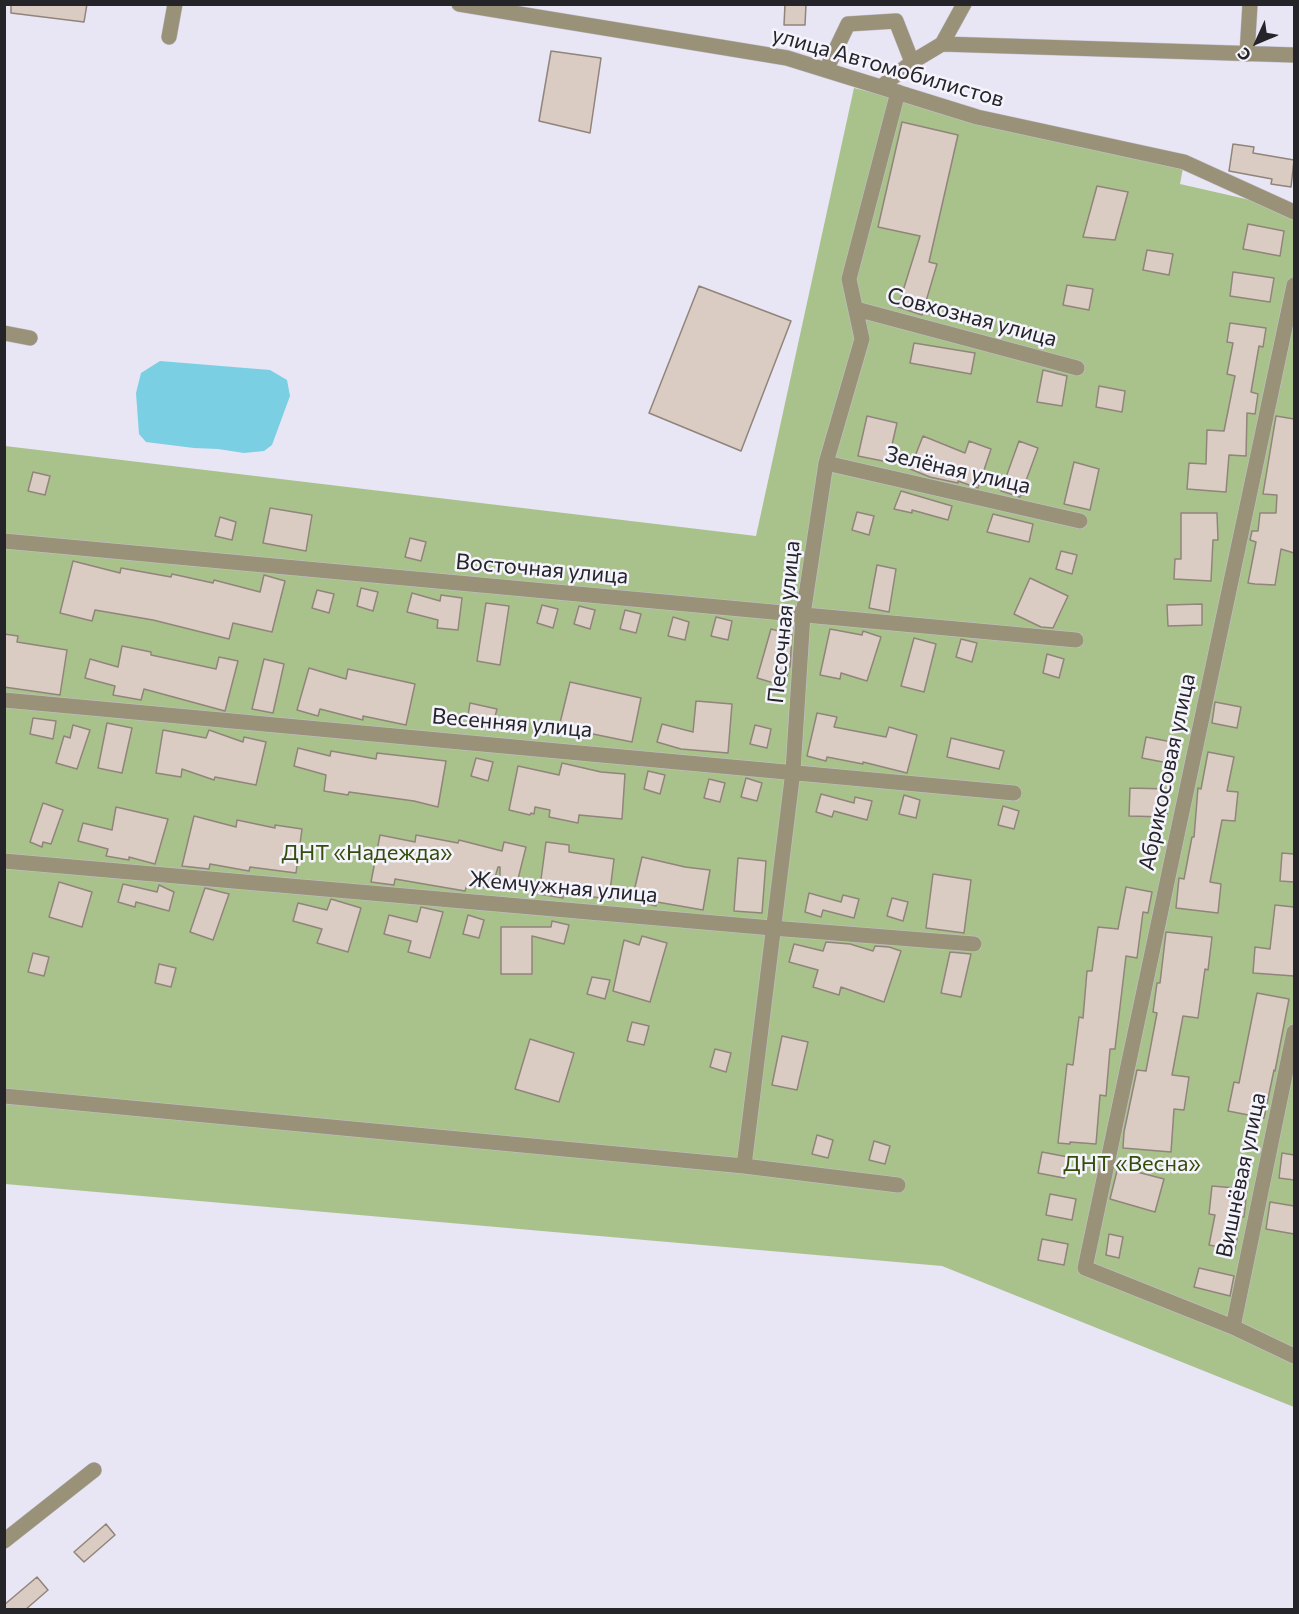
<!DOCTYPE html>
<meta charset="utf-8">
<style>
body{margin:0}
#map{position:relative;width:1299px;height:1614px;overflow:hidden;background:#e8e5f5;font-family:Commissioner,sans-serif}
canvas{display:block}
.frame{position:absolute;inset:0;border:6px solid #252429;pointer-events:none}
.north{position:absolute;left:1227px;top:12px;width:60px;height:60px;-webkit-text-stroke:4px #f5f4fd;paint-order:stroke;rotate:226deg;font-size:16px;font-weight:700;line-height:24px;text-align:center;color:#252429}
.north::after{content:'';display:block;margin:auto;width:21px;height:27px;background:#252429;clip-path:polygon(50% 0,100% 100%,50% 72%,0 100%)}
</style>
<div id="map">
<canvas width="1299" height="1614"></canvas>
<div class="frame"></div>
<div class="north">С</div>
</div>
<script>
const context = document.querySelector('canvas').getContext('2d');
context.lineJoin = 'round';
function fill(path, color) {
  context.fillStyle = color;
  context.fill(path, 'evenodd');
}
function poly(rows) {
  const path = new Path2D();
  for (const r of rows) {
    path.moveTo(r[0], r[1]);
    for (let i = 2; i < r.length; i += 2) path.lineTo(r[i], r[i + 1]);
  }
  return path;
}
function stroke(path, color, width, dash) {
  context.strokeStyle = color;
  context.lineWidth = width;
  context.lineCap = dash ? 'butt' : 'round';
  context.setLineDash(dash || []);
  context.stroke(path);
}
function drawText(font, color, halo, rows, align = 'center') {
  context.font = font + ' Commissioner,sans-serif';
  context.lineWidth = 5;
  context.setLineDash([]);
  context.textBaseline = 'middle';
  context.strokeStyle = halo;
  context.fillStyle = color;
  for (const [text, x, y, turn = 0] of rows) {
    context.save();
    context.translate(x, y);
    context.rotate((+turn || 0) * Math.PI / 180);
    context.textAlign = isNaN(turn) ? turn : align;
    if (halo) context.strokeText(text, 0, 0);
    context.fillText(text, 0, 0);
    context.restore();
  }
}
fill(poly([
 [854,88,1183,168,1180,184,1294,210,1294,1407,942,1266,5,1184,5,446,756,536]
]), '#a9c28c');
fill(poly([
 [160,361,270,370,287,380,290,396,272,445,264,451,244,453,218,449,194,448,146,442,139,434,136,393,141,373]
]), '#7bcfe2');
const building = poly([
 [11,4,87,4,84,22,11,13,11,4],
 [785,4,806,4,805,25,784,25,785,4],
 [551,51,601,58,590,133,539,121,551,51],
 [902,122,958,135,929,262,937,264,922,315,898,307,920,236,878,227,902,122],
 [1233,144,1254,147,1253,153,1294,160,1291,187,1271,184,1272,179,1229,171,1233,144],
 [1097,186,1128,192,1115,240,1083,237,1097,186],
 [1248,224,1284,231,1280,256,1243,249,1248,224],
 [1147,250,1173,254,1169,275,1143,270,1147,250],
 [1233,272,1274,278,1270,302,1230,296,1233,272],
 [1067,285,1093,289,1089,310,1063,305,1067,285],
 [699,286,791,321,741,451,649,413,699,286],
 [1230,323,1266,328,1263,347,1259,346,1251,392,1258,394,1255,414,1247,413,1246,456,1229,455,1226,492,1187,489,1189,463,1206,464,1207,430,1224,431,1235,376,1227,374,1233,343,1227,342,1230,323],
 [914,343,975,353,971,374,910,363,914,343],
 [1043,370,1067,376,1062,406,1037,402,1043,370],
 [1099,386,1125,391,1122,412,1096,407,1099,386],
 [867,416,897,423,888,462,858,456,867,416],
 [1276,416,1294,419,1294,553,1281,549,1275,585,1255,584,1248,583,1256,542,1250,540,1252,531,1258,531,1260,513,1276,513,1277,495,1263,494,1276,416],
 [923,436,965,453,969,441,991,449,978,488,958,481,958,483,930,477,910,469,923,436],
 [1019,441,1038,448,1020,497,1001,491,1019,441],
 [1074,462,1099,469,1090,510,1064,504,1074,462],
 [33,472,50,476,45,495,28,491,33,472],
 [901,491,952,506,948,520,912,510,912,513,894,509,901,491],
 [270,508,312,515,306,551,263,543,270,508],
 [857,512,874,516,869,535,852,530,857,512],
 [1181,513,1217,513,1218,540,1213,540,1211,581,1174,579,1175,559,1181,559,1181,513],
 [993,514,1033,524,1029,542,987,532,993,514],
 [220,517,236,522,232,540,215,536,220,517],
 [410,538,426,542,421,561,405,557,410,538],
 [1061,551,1077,555,1072,574,1056,569,1061,551],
 [73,561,120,573,121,568,171,577,172,574,213,583,214,580,260,592,264,575,285,581,272,632,233,623,229,639,153,620,95,610,92,621,60,613,73,561],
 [877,565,896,569,889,612,869,608,877,565],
 [1030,578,1068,596,1053,628,1041,627,1014,614,1030,578],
 [361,588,378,592,373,611,357,606,361,588],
 [317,590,334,594,329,613,312,608,317,590],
 [412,593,440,601,441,595,462,598,458,630,437,628,438,620,407,612,412,593],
 [486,603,509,606,500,665,477,661,486,603],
 [1202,604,1202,625,1168,626,1167,605,1202,604],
 [542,605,558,609,553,628,537,623,542,605],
 [579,606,595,610,590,629,574,624,579,606],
 [625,610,641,614,636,633,620,629,625,610],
 [673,617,689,622,685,640,668,636,673,617],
 [716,617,732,621,728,640,711,636,716,617],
 [771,629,792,635,790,666,784,686,757,678,771,629],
 [830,629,862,635,863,631,881,637,867,681,841,673,840,679,820,675,830,629],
 [4,634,18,636,17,642,67,650,60,695,4,687,4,634],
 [914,638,936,644,924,692,901,686,914,638],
 [961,639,977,643,972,662,956,657,961,639],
 [122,646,151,652,151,655,216,669,219,657,238,661,225,711,144,689,141,700,113,695,115,686,85,678,90,659,118,667,122,646],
 [1047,654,1064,659,1059,678,1043,673,1047,654],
 [264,659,284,664,273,713,252,709,264,659],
 [309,668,346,679,348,669,415,684,406,725,363,716,363,720,320,709,318,716,297,710,309,668],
 [570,682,641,698,632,742,588,733,587,738,558,731,570,682],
 [696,701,732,704,728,753,681,749,657,742,662,724,693,732,696,701],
 [1215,702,1241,707,1237,728,1212,723,1215,702],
 [470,703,497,709,492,728,467,722,470,703],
 [817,713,837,717,834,727,886,737,889,727,917,735,907,773,863,762,863,764,827,757,826,761,807,756,817,713],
 [33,718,56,721,53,739,30,734,33,718],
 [107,723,132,728,122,773,98,768,107,723],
 [73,725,90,730,77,769,56,763,64,736,70,738,73,725],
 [755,725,771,729,767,748,750,744,755,725],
 [163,730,206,738,209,730,243,742,244,737,266,742,256,785,215,777,214,780,182,769,181,777,156,773,163,730],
 [1146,737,1172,742,1168,763,1142,758,1146,737],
 [951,738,1004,751,999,769,947,757,951,738],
 [298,748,330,756,331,751,376,759,377,753,446,761,438,807,414,801,349,792,348,795,324,791,326,775,294,766,298,748],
 [1208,752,1234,757,1227,791,1238,792,1235,821,1222,820,1210,882,1221,884,1218,913,1176,908,1179,878,1184,879,1192,837,1194,837,1198,788,1201,789,1208,752],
 [476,758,493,762,488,781,471,776,476,758],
 [562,763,601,772,625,774,622,819,579,815,578,823,549,817,550,810,535,807,534,814,531,813,530,815,509,810,518,766,559,775,562,763],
 [648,771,665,775,660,794,644,789,648,771],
 [746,778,762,783,757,801,741,797,746,778],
 [709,779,725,783,720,802,704,798,709,779],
 [1130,788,1167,789,1167,817,1129,816,1130,788],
 [821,794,854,803,855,797,872,801,867,820,834,811,832,817,816,812,821,794],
 [904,795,920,800,916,818,899,814,904,795],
 [43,803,63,810,51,844,43,842,42,847,30,842,43,803],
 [1003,806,1019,811,1014,829,998,825,1003,806],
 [116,807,168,819,155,864,129,857,129,860,106,856,108,849,78,841,83,823,112,830,116,807],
 [194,816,236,827,237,820,275,828,275,825,302,829,296,873,250,867,249,871,210,864,209,869,182,866,194,816],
 [380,835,415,842,416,835,458,843,459,840,502,851,504,842,526,847,515,891,500,889,500,867,498,867,492,888,467,885,465,891,395,879,394,885,371,882,380,835],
 [546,842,569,845,569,852,614,859,609,899,563,893,563,898,539,894,546,842],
 [1282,853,1294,854,1294,882,1280,881,1282,853],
 [642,857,685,867,710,870,703,910,657,902,656,906,632,900,642,857],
 [738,858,766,861,762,913,734,911,738,858],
 [933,874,971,880,964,933,926,928,933,874],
 [59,882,92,892,82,927,49,917,59,882],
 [123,884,157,892,159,885,174,892,169,911,136,902,135,907,118,902,123,884],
 [1126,887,1152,892,1148,913,1143,912,1137,958,1126,956,1115,1049,1110,1049,1106,1096,1100,1095,1096,1144,1070,1142,1070,1144,1058,1143,1067,1064,1073,1065,1079,1017,1083,1018,1087,971,1092,971,1098,927,1118,929,1126,887],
 [205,888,229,894,213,940,190,932,205,888],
 [809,893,841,902,843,895,859,899,854,918,823,910,821,917,805,912,809,893],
 [892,898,908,902,903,921,887,916,892,898],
 [331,899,361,908,348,952,317,943,322,929,293,921,298,903,327,910,331,899],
 [1275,905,1294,907,1294,976,1253,973,1255,947,1270,949,1275,905],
 [421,907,443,912,430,958,408,952,411,941,384,934,389,915,417,922,421,907],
 [468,915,484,920,479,938,463,934,468,915],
 [552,921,569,925,564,944,532,936,532,974,501,974,501,927,551,927,552,921],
 [1166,932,1212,937,1208,970,1205,969,1198,1018,1183,1016,1172,1075,1189,1077,1184,1110,1174,1109,1171,1152,1123,1148,1124,1132,1137,1070,1146,1071,1157,1013,1153,1012,1157,983,1160,983,1166,932],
 [642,936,667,943,650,1002,613,991,624,940,639,945,642,936],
 [826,942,850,944,873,951,875,946,889,947,901,951,884,1002,841,987,839,995,813,987,818,970,789,962,794,944,823,951,826,942],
 [950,952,971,954,961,997,941,993,950,952],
 [33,953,49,957,44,976,28,972,33,953],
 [159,964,176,968,171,987,155,983,159,964],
 [592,977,610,980,605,999,587,994,592,977],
 [1257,993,1289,999,1275,1071,1274,1070,1264,1118,1228,1111,1234,1082,1239,1083,1257,993],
 [632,1022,649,1026,644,1045,627,1041,632,1022],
 [782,1036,808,1042,797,1090,772,1085,782,1036],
 [530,1039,574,1053,559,1102,515,1089,530,1039],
 [715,1049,731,1053,726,1072,710,1067,715,1049],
 [817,1135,833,1140,828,1158,812,1154,817,1135],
 [874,1141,890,1146,885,1164,869,1160,874,1141],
 [1042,1152,1068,1157,1064,1178,1038,1173,1042,1152],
 [1282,1153,1294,1155,1294,1180,1279,1178,1282,1153],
 [1118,1167,1164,1179,1155,1212,1110,1199,1118,1167],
 [1212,1186,1247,1189,1244,1217,1241,1217,1235,1250,1209,1245,1215,1215,1209,1214,1212,1186],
 [1050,1194,1076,1199,1072,1220,1046,1215,1050,1194],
 [1270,1202,1294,1206,1294,1234,1266,1229,1270,1202],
 [1109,1234,1123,1237,1119,1258,1106,1255,1109,1234],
 [1042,1239,1068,1244,1064,1265,1038,1260,1042,1239],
 [1199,1268,1234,1276,1230,1296,1194,1287,1199,1268],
 [106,1524,115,1535,84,1562,74,1552,106,1524],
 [37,1577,48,1590,25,1610,4,1610,4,1605,37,1577]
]);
fill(building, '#daccc2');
stroke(building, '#91847b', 1.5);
const minor = poly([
 [459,4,787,58,977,117,1184,162,1294,212],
 [169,37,175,4],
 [942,44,1294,55],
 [1247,54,1250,4],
 [826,70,848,24,896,21,912,62],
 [881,87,912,62,942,44,964,4],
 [1294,285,1085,1268,1233,1327,1294,1356],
 [856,309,1077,368],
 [4,333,30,338],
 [826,463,1080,521],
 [4,541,1076,640],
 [4,700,1014,793],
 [4,861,772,928,974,944],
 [4,1096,744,1166,898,1185],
 [744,1166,793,771,803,615,826,463,862,339,849,279,898,92],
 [1233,1327,1294,1032],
 [4,1541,94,1470]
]);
stroke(minor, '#c5c2d0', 16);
stroke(minor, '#9a9278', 15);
drawText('22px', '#252429', '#f5f4fd', [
 ["улица Автомобилистов",888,67,16],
 ["Совхозная улица",972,317,15],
 ["Зелёная улица",958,470,13],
 ["Восточная улица",542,569,5],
 ["Песочная улица",784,622,-84],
 ["Весенняя улица",512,723,5],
 ["Абрикосовая улица",1167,772,-78],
 ["Жемчужная улица",563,887,5],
 ["Вишнёвая улица",1241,1175,-78]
]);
drawText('22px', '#354d0b', '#f5f4fd', [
 ["ДНТ «Надежда»",367,853],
 ["ДНТ «Весна»",1132,1164]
]);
</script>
